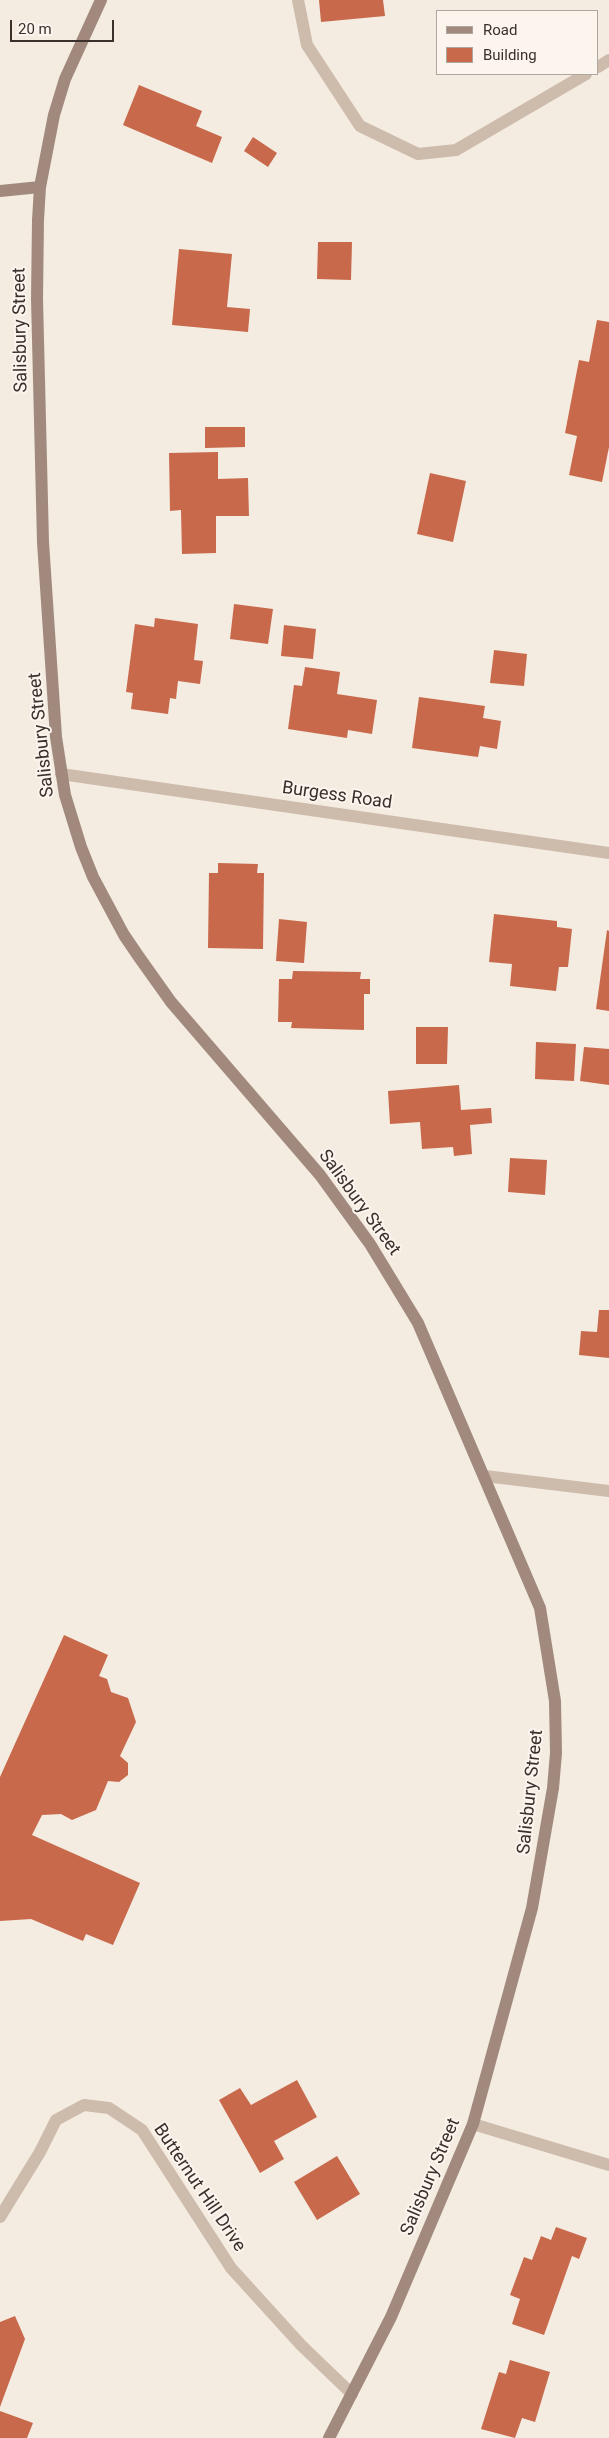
<!DOCTYPE html>
<style>
body{margin:0}
#map{position:relative;width:609px;height:2438px;overflow:hidden;background:#f4ebe1;font-family:Roboto,sans-serif}
canvas{display:block}
.legend{position:absolute;left:436px;top:10px;width:162px;height:65px;box-sizing:border-box;background:#fbf5ee;border:1px solid #aea6a0;margin:0;padding:6px 9px;list-style:none;font-size:15px;color:#3b302b}
.legend li{display:flex;align-items:center;gap:10px;height:25px}
.legend b{width:25px;border:1px solid #aea6a0}
.scale{position:absolute;left:10px;top:20px;width:104px;height:22px;box-sizing:border-box;border:2px solid #3b302b;border-top:0;padding-left:6px;font-size:15px;line-height:18px;white-space:nowrap;color:#3b302b;-webkit-text-stroke:4px #fbf5ee;paint-order:stroke}
</style>
<div id="map">
<canvas width="609" height="2438"></canvas>
<ul class="legend">
<li><b style="height:6px;background:#a18a7d"></b>Road</li>
<li><b style="height:14px;background:#c8694b"></b>Building</li>
</ul>
<div class="scale">20 m</div>
</div>
<script>
const context = document.querySelector('canvas').getContext('2d');
context.lineJoin = 'round';
function fill(path, color) {
  context.fillStyle = color;
  context.fill(path, 'evenodd');
}
function poly(rows) {
  const path = new Path2D();
  for (const r of rows) {
    path.moveTo(r[0], r[1]);
    for (let i = 2; i < r.length; i += 2) path.lineTo(r[i], r[i + 1]);
  }
  return path;
}
function stroke(path, color, width, dash) {
  context.strokeStyle = color;
  context.lineWidth = width;
  context.lineCap = dash ? 'butt' : 'round';
  context.setLineDash(dash || []);
  context.stroke(path);
}
function drawText(font, color, halo, rows, align = 'center') {
  context.font = font + ' Roboto,sans-serif';
  context.lineWidth = 4;
  context.setLineDash([]);
  context.textBaseline = 'middle';
  context.strokeStyle = halo;
  context.fillStyle = color;
  for (const [text, x, y, turn = 0] of rows) {
    context.save();
    context.translate(x, y);
    context.rotate((+turn || 0) * Math.PI / 180);
    context.textAlign = isNaN(turn) ? turn : align;
    if (halo) context.strokeText(text, 0, 0);
    context.fillText(text, 0, 0);
    context.restore();
  }
}
fill(poly([
 [319,0,383,0,385,16,321,22],
 [139,85,202,111,196,126,222,137,212,163,123,125],
 [253,137,277,153,268,167,244,151],
 [318,242,352,242,351,280,317,279],
 [179,249,232,254,227,307,250,309,248,332,172,325],
 [597,320,609,322,609,447,602,482,569,475,577,436,565,433,579,360,589,362],
 [205,427,245,427,245,447,205,448],
 [218,452,218,479,248,478,249,516,216,516,216,553,182,554,181,510,170,511,169,453],
 [430,473,466,481,453,542,417,534],
 [234,604,273,609,268,644,230,639],
 [155,618,198,624,194,660,203,661,200,684,178,681,176,699,170,698,168,714,131,709,133,693,126,692,135,624,154,627],
 [284,625,316,629,313,659,281,656],
 [494,650,527,654,524,686,490,683],
 [305,667,340,672,337,694,377,700,372,734,348,730,347,738,288,729,294,685,302,686],
 [419,697,485,706,483,718,501,721,497,749,480,746,478,757,412,748],
 [218,863,258,864,257,873,264,873,263,949,208,948,209,873,218,873],
 [494,914,557,921,557,927,572,929,568,967,559,967,556,991,510,986,512,964,489,962],
 [279,919,307,922,304,963,276,961],
 [607,930,609,931,609,1011,596,1009],
 [293,971,361,972,360,979,370,979,370,994,364,994,364,1030,291,1028,292,1022,278,1022,279,979,292,979],
 [416,1027,448,1027,447,1064,416,1064],
 [536,1042,576,1044,574,1081,535,1079],
 [584,1047,609,1049,609,1085,580,1081],
 [459,1085,461,1110,491,1108,492,1123,470,1125,472,1154,454,1156,453,1147,422,1149,420,1122,390,1124,388,1091],
 [510,1158,547,1160,545,1195,508,1192],
 [599,1310,609,1310,609,1358,579,1355,581,1331,597,1332],
 [64,1635,108,1655,99,1676,107,1679,111,1692,128,1698,136,1722,120,1756,128,1763,128,1775,119,1782,108,1781,96,1810,72,1820,61,1814,42,1815,32,1835,140,1883,113,1945,86,1934,83,1941,31,1919,0,1921,0,1777],
 [297,2080,317,2117,274,2141,284,2159,260,2173,219,2100,240,2088,251,2105],
 [337,2156,360,2194,317,2220,294,2182],
 [556,2227,587,2238,579,2259,572,2256,544,2335,512,2324,520,2299,510,2295,524,2257,532,2260,541,2236,551,2240],
 [15,2316,25,2339,0,2407,0,2322],
 [510,2360,550,2372,535,2422,522,2418,515,2438,481,2429,499,2372,506,2374],
 [0,2411,33,2423,27,2438,0,2438]
]), '#c8694b');
stroke(poly([
 [298,0,307,45,360,126,418,154,456,150,586,74],
 [598,67,609,60]
]), '#cdbbac', 12);
stroke(poly([
 [61,774,609,853],
 [485,1476,609,1491],
 [473,2124,609,2165],
 [0,2217,40,2152,56,2120,84,2105,109,2108,142,2130,231,2268,301,2345,352,2394]
]), '#cdbbac', 12);
stroke(poly([
 [101,0,65,79,54,115,40,187,38,220,37,299,43,542,56,737,65,795,81,847,93,877,124,935,139,957,171,1002,320,1175,370,1244,418,1323,540,1608,555,1701,556,1753,553,1788,532,1908,473,2124,391,2317,329,2438],
 [0,191,40,187]
]), '#a18a7d', 12);
drawText('18px', '#3b302b', '#fbf5ee', [
 ["Salisbury Street",21,330,-91],
 ["Salisbury Street",42,735,-96],
 ["Burgess Road",337,796,8],
 ["Salisbury Street",359,1203,54],
 ["Salisbury Street",531,1792,-84],
 ["Salisbury Street",431,2177,-67],
 ["Butternut Hill Drive",199,2188,56]
]);
</script>
